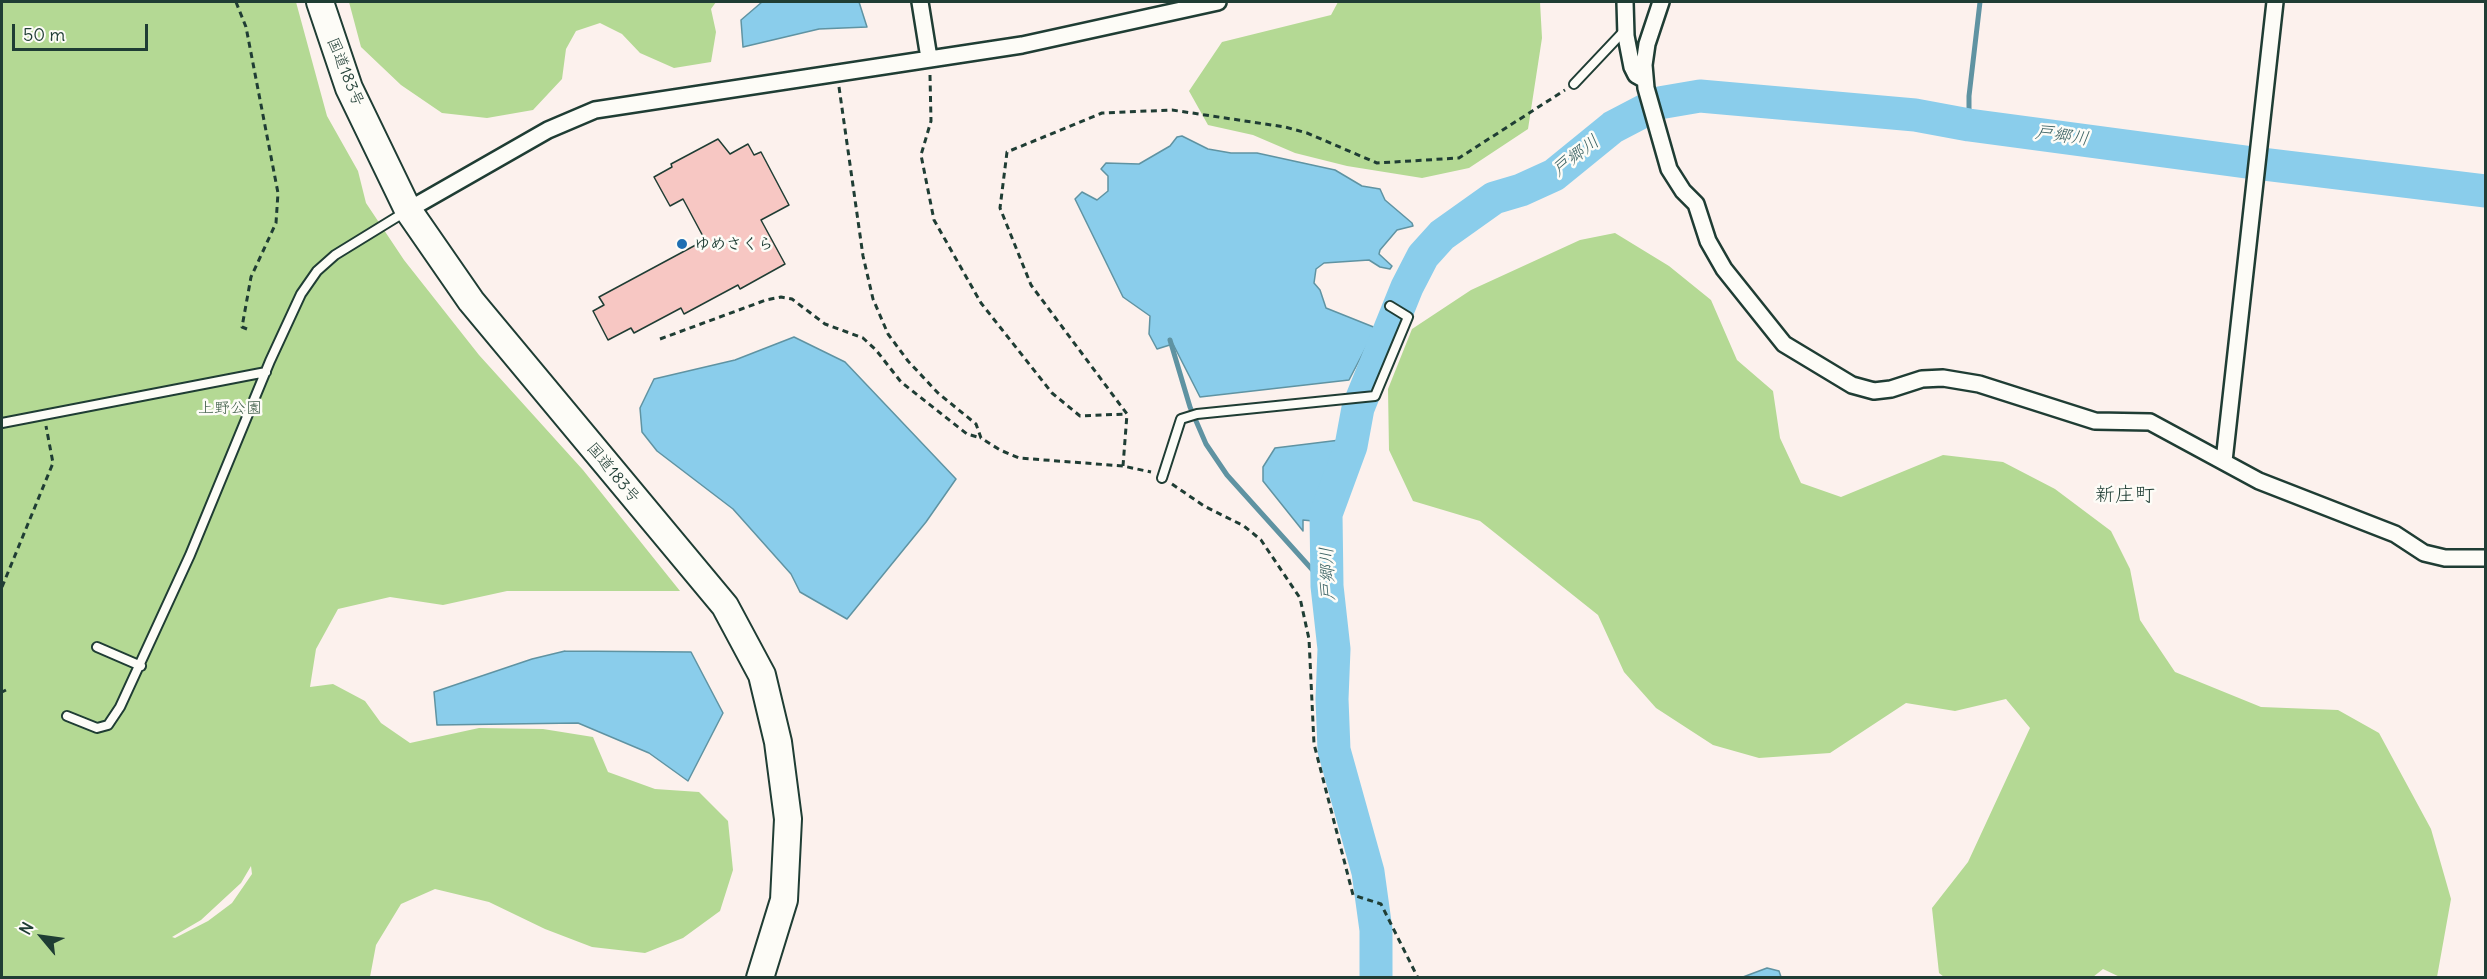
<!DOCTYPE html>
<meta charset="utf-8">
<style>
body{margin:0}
#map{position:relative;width:2487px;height:979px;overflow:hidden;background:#fcf1ed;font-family:Delius,sans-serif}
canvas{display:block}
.frame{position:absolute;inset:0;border:3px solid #1f3d34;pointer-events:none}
.north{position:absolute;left:12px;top:907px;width:60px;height:60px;-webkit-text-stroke:4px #fdfcf7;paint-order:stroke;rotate:299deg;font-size:16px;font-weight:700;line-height:24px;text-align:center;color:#1f3d34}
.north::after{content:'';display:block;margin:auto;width:21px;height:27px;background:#1f3d34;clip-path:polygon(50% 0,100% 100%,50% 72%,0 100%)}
.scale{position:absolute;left:12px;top:24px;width:136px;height:27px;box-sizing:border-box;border:3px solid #1f3d34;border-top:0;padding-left:8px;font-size:18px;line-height:21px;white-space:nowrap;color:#1f3d34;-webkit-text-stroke:4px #fdfcf7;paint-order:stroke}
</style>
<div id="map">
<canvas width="2487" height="979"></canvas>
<div class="frame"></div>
<div class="north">N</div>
<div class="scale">50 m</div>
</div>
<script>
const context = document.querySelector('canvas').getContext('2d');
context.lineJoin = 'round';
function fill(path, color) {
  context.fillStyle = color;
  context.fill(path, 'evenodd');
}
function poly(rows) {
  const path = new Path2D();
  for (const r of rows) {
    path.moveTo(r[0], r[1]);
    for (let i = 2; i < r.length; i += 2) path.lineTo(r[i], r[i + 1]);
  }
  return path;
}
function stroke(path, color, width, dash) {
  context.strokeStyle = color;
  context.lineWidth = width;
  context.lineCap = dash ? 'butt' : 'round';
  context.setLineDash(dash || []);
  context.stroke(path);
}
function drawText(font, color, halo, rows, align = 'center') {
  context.font = font + ' Delius,"Klee One",sans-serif';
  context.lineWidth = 5;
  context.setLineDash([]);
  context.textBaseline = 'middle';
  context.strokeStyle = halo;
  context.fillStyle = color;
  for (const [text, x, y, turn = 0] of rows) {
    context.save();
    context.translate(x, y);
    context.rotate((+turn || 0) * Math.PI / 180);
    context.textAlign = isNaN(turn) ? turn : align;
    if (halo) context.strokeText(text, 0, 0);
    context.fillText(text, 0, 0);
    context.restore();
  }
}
fill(poly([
 [2,2,296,2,327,116,358,171,366,203,404,260,479,355,583,470,680,591,507,591,443,605,390,597,338,609,316,649,310,687,333,684,365,701,381,723,410,743,479,728,543,729,593,737,608,772,655,789,699,792,728,821,733,870,720,911,683,938,645,953,592,947,545,929,489,902,435,889,401,904,376,945,370,977,2,978],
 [251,866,252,874,232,903,208,921,175,938,172,937,201,920,241,883],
 [349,2,716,2,711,9,716,32,711,62,674,68,640,53,622,34,600,23,576,31,566,49,562,79,533,110,487,118,442,113,401,85,361,47],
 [1338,2,1540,2,1542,38,1528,129,1469,168,1422,178,1347,166,1295,153,1253,135,1208,125,1189,91,1222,42,1331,15],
 [1615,233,1669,266,1711,300,1737,360,1773,391,1780,438,1801,483,1841,497,1943,455,2003,462,2055,489,2111,531,2130,569,2140,620,2175,672,2261,707,2338,710,2379,733,2431,829,2451,899,2437,977,2122,978,2103,969,2093,977,1944,977,1939,973,1932,908,1968,862,2030,728,2006,699,1955,711,1906,703,1830,753,1759,758,1713,745,1656,708,1624,672,1598,615,1480,521,1413,501,1389,450,1388,389,1412,329,1471,290,1580,240]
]), '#b4d994');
const water = poly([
 [762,2,859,2,867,27,819,29,743,47,741,20,762,2],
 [1182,136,1208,149,1231,153,1257,153,1335,170,1362,186,1380,189,1385,200,1412,223,1413,226,1397,230,1380,250,1379,254,1392,266,1390,269,1380,267,1369,260,1324,263,1316,269,1314,283,1320,290,1326,308,1376,328,1349,380,1200,397,1173,344,1157,349,1149,334,1150,316,1123,297,1075,199,1082,192,1097,200,1108,191,1108,176,1101,169,1106,163,1139,164,1170,146,1177,137,1182,136],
 [794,337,845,362,956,479,926,522,847,619,800,592,791,574,733,509,657,451,642,432,640,408,654,379,735,360,794,337],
 [1340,440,1319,499,1315,531,1313,521,1303,520,1303,531,1263,481,1263,467,1275,448,1340,440],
 [565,651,691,652,723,713,688,781,649,753,578,723,437,725,434,692,532,659,565,651],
 [1767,968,1779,971,1781,977,1743,977,1767,968]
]);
fill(water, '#8acdeb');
stroke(water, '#5f93a2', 1.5);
stroke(poly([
 [1969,125,1969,96,1980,2],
 [1170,340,1190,407,1206,444,1227,475,1327,586]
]), '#5f93a2', 5);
stroke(poly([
 [1376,978,1376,930,1368,872,1334,750,1332,699,1334,649,1327,586,1326,514,1351,446,1358,408,1407,287,1423,256,1442,235,1494,198,1521,190,1554,175,1613,127,1659,103,1700,96,1915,115,1969,125,2246,162,2486,191]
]), '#8acdeb', 33);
const building = poly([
 [718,139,730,154,748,144,754,155,761,152,789,205,761,220,785,264,740,289,738,285,684,314,681,308,634,333,631,328,608,340,593,311,604,305,599,297,705,240,683,199,670,206,654,177,672,167,671,164,718,139]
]);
fill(building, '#f7c7c3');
stroke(building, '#1f3d34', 1.5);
const service = poly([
 [1574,84,1624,31],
 [2,423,266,372],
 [1162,478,1181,419,1197,414,1375,396,1408,317,1390,306],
 [97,647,141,666],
 [67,716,97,728,108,725,120,707,190,555,270,361,301,294,317,271,335,255,405,212]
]);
const minor = poly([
 [920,2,929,58],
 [1625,2,1626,36,1632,67,1636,75,1645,80],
 [1661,2,1647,44,1644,65,1646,88,1669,169,1683,191,1696,204,1708,241,1724,269,1784,344,1852,385,1874,391,1891,389,1922,379,1943,378,1979,384,2095,421,2150,422,2259,481,2395,534,2424,553,2445,558,2486,558],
 [408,210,548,130,595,110,1022,45,1218,2],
 [2224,461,2275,2]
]);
const trunk = poly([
 [320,2,349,88,408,210,471,301,725,606,762,675,778,742,788,819,784,900,760,978]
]);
stroke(service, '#1f3d34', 12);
stroke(minor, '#1f3d34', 20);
stroke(trunk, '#1f3d34', 30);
stroke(poly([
 [236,2,246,27,278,193,276,223,251,277,242,327,247,329],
 [930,75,931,121,921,155,934,220,981,303,1052,393,1080,416,1126,414],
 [839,87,863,256,873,299,888,334,908,361,938,393,976,424,981,438,1000,450,1019,458,1123,466,1151,472],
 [660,339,766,300,781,297,792,299,825,324,863,338,876,350,901,382,967,434,981,438],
 [1123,466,1127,414,1031,285,1000,208,1007,152,1102,113,1172,110,1285,127,1307,133,1377,163,1459,158,1565,90],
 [1172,484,1204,506,1244,526,1261,540,1300,598,1309,639,1314,744,1353,895,1381,904,1418,978],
 [2,587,53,463,46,426],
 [2,692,6,690]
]), '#1f3d34', 3, [6, 4.5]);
stroke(service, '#fdfcf7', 8);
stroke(minor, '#fdfcf7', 15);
stroke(trunk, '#fdfcf7', 26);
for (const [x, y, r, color] of [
 [682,244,6,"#1f6fb2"]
]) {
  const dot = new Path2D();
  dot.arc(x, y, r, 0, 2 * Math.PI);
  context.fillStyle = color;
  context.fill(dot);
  stroke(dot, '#fdfcf7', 2);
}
drawText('16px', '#1f3d34', '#fdfcf7', [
 ["国道183号",345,72,68],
 ["国道183号",613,473,50]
]);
drawText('bold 16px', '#1f3d34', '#fdfcf7', [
 ["ゆめさくら",694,244]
], 'left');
drawText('16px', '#3d5c47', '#fdfcf7', [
 ["上野公園",230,408]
]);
drawText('italic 18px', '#3a6162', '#fdfcf7', [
 ["戸郷川",2062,136,8],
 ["戸郷川",1576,156,-38],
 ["戸郷川",1328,574,-92]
]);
drawText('20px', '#1f3d34', '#fdfcf7', [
 ["新庄町",2125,495]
]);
</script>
